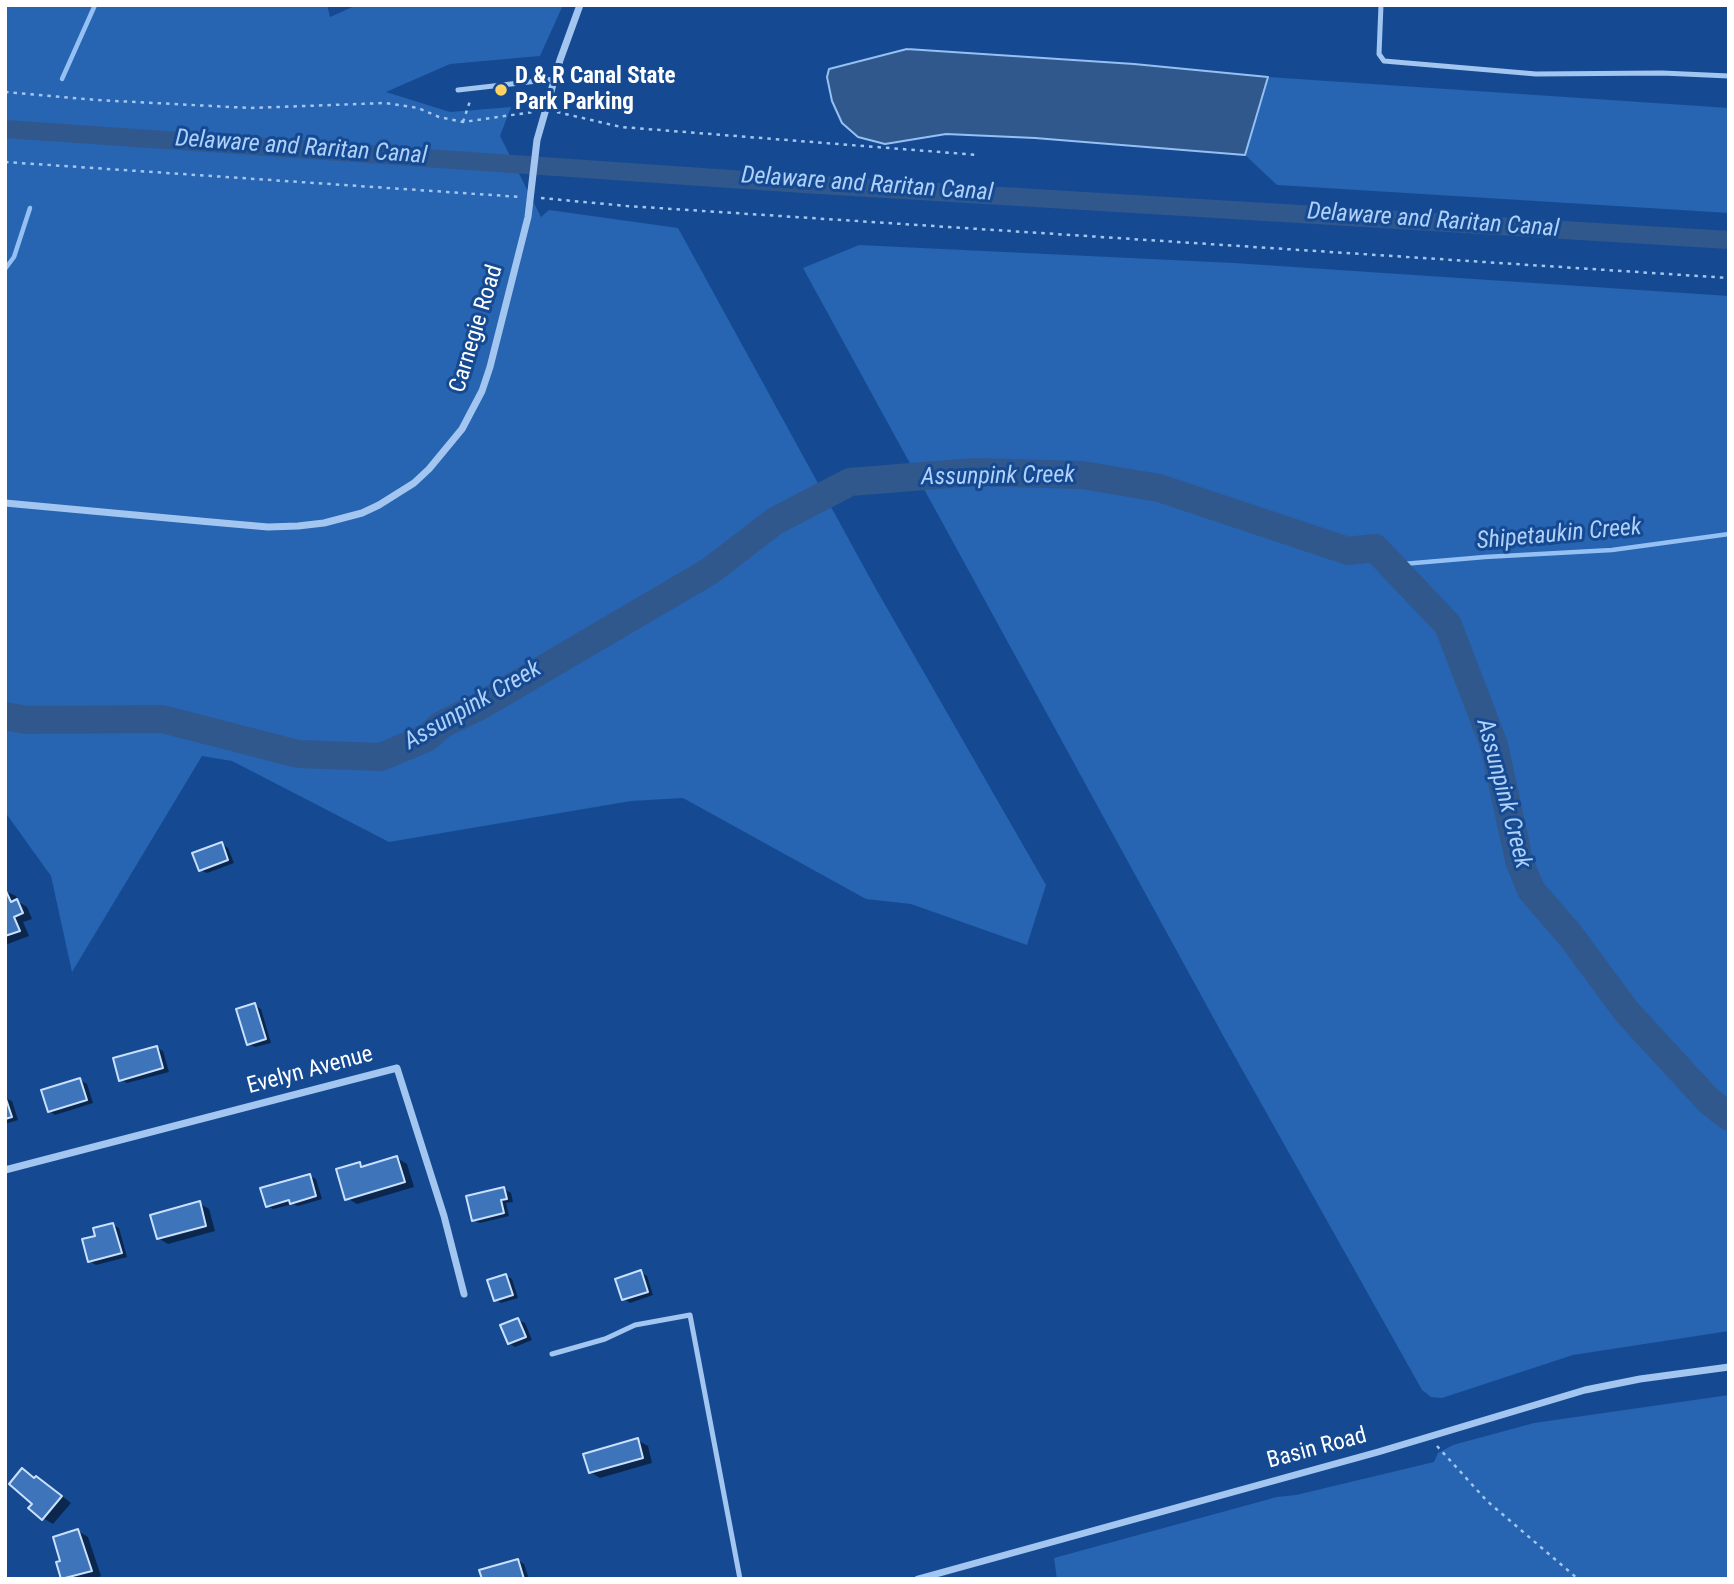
<!DOCTYPE html>
<style>
body{margin:0}
#map{position:relative;width:1734px;height:1584px;overflow:hidden;background:#154a92;font-family:"Roboto Condensed",sans-serif}
canvas{display:block}
.frame{position:absolute;inset:0;border:7px solid #fff;pointer-events:none}
</style>
<div id="map">
<canvas width="1734" height="1584"></canvas>
<div class="frame"></div>
</div>
<script>
const context = document.querySelector('canvas').getContext('2d');
context.lineJoin = 'round';
function fill(path, color) {
  context.fillStyle = color;
  context.fill(path, 'evenodd');
}
function poly(rows) {
  const path = new Path2D();
  for (const r of rows) {
    path.moveTo(r[0], r[1]);
    for (let i = 2; i < r.length; i += 2) path.lineTo(r[i], r[i + 1]);
  }
  return path;
}
function stroke(path, color, width, dash) {
  context.strokeStyle = color;
  context.lineWidth = width;
  context.lineCap = dash ? 'butt' : 'round';
  context.setLineDash(dash || []);
  context.stroke(path);
}
function drawText(font, color, halo, rows, align = 'center') {
  context.font = font + ' "Roboto Condensed",sans-serif';
  context.lineWidth = 6;
  context.setLineDash([]);
  context.textBaseline = 'middle';
  context.strokeStyle = halo;
  context.fillStyle = color;
  for (const [text, x, y, turn = 0] of rows) {
    context.save();
    context.translate(x, y);
    context.rotate((+turn || 0) * Math.PI / 180);
    context.textAlign = isNaN(turn) ? turn : align;
    if (halo) context.strokeText(text, 0, 0);
    context.fillText(text, 0, 0);
    context.restore();
  }
}
fill(poly([
 [5,5,327,5,330,17,357,5,563,5,540,56,450,64,386,92,450,112,511,107,500,136,541,217,549,210,678,228,876,589,1046,885,1027,945,911,904,866,899,683,798,631,801,389,842,232,761,202,756,72,972,51,876,5,812],
 [1268,77,1729,108,1729,213,1277,185,1245,155],
 [859,245,1234,263,1729,296,1729,1331,1573,1355,1442,1398,1431,1397,1422,1390,1225,1039,803,268],
 [1729,1395,1729,1579,1057,1579,1054,1558,1277,1497,1296,1495,1434,1462,1438,1453,1453,1445,1534,1423]
]), '#2764b1');
const water = poly([
 [907,49,1134,64,1268,77,1245,155,1035,138,946,134,885,144,858,137,842,123,832,101,827,77,829,69,907,49]
]);
fill(water, '#31588d');
stroke(water, '#95c0f4', 2);
fill(poly([
 [222,844,228,848,234,863,207,873,200,870],
 [5,891,16,896,19,902,27,907,32,919,23,922,29,936,5,945],
 [255,1005,261,1009,271,1043,255,1047,249,1044],
 [156,1047,163,1051,169,1072,127,1083,121,1080],
 [80,1080,87,1084,93,1103,55,1115,49,1111],
 [5,1098,12,1101,18,1120,5,1124],
 [397,1158,407,1164,414,1187,357,1204,347,1198,360,1164,366,1167],
 [310,1176,316,1179,322,1199,298,1206,293,1204,273,1209,267,1206],
 [504,1189,511,1193,513,1202,506,1203,509,1216,480,1223,473,1220],
 [199,1203,209,1209,215,1231,168,1244,158,1238],
 [113,1225,119,1228,127,1257,96,1265,89,1261,97,1237],
 [640,1272,647,1276,653,1295,630,1303,624,1299],
 [506,1275,512,1279,518,1298,501,1303,495,1299],
 [518,1320,525,1323,532,1340,515,1347,509,1343],
 [637,1440,648,1446,652,1463,600,1478,590,1472],
 [23,1470,47,1484,71,1503,53,1524,43,1518,34,1504],
 [78,1531,88,1537,101,1576,93,1579,63,1579,58,1563,63,1562],
 [518,1560,524,1564,529,1579,484,1579]
]), '#0007');
stroke(poly([
 [62,79,95,5],
 [5,269,14,257,30,208],
 [1391,565,1485,557,1612,550,1729,534]
]), '#95c0f4', 4.5);
stroke(poly([
 [5,129,803,184,1729,240]
]), '#31588d', 18);
stroke(poly([
 [5,716,26,720,162,719,298,754,381,757,428,737,441,725,480,706,710,571,775,521,850,482,974,472,1082,475,1159,488,1348,551,1375,548,1448,625,1494,745,1519,860,1531,890,1570,935,1627,1012,1708,1100,1729,1117]
]), '#31588d', 28);
const building = poly([
 [222,842,228,860,199,871,192,853,222,842],
 [5,889,11,902,17,899,23,913,14,917,20,931,5,936,5,889],
 [255,1003,266,1039,247,1045,236,1009,255,1003],
 [157,1046,163,1068,119,1081,113,1058,157,1046],
 [80,1078,87,1100,48,1112,41,1090,80,1078],
 [5,1096,12,1117,5,1119,5,1096],
 [397,1156,405,1182,345,1200,336,1169,360,1162,361,1167,397,1156],
 [310,1174,316,1196,290,1204,289,1200,266,1207,260,1188,310,1174],
 [504,1187,507,1199,501,1200,504,1213,472,1221,466,1196,504,1187],
 [200,1201,206,1226,157,1239,150,1215,200,1201],
 [113,1223,122,1253,88,1262,82,1239,95,1236,93,1228,113,1223],
 [641,1270,648,1292,622,1300,615,1279,641,1270],
 [506,1274,513,1295,494,1301,487,1280,506,1274],
 [518,1318,526,1337,508,1344,500,1325,518,1318],
 [638,1438,643,1458,589,1473,583,1454,638,1438],
 [22,1468,34,1478,36,1476,62,1496,42,1520,28,1508,32,1504,9,1484,22,1468],
 [78,1529,92,1571,61,1579,56,1562,60,1561,53,1537,78,1529],
 [518,1559,524,1579,482,1579,479,1570,518,1559]
]);
fill(building, '#3d74ba');
stroke(building, '#cae0fc', 2);
stroke(poly([
 [5,92,97,100,250,108,385,103,418,108,439,117,463,122,533,112],
 [557,112,621,127,978,155],
 [463,122,471,98],
 [5,162,521,197],
 [541,198,627,206,1729,278],
 [1437,1446,1487,1501,1578,1579]
]), '#a3c6f1', 2.5, [3.5, 5]);
stroke(poly([
 [1381,5,1379,54,1384,61,1536,74,1662,73,1729,76],
 [458,90,555,79],
 [552,1354,605,1339,635,1325,690,1315,740,1579]
]), '#a3c6f1', 5);
stroke(poly([
 [5,503,211,522,268,527,298,526,324,523,362,513,379,505,414,483,429,469,462,429,482,391,490,367,528,217,537,140,560,60,580,5],
 [5,1170,397,1068,444,1216,464,1294],
 [918,1579,1378,1452,1585,1390,1640,1379,1729,1367]
]), '#a3c6f1', 7);
for (const [x, y, r, color] of [
 [501,90,7,"#ffd363"]
]) {
  const dot = new Path2D();
  dot.arc(x, y, r, 0, 2 * Math.PI);
  context.fillStyle = color;
  context.fill(dot);
  stroke(dot, '#154a92', 2.5);
}
drawText('bold 23px', '#fff', '#154a92', [
 ["D & R Canal State",515,77],
 ["Park Parking",515,103]
], 'left');
drawText('23px', '#fff', '#154a92', [
 ["Carnegie Road",477,329,-73],
 ["Evelyn Avenue",310,1071,-15],
 ["Basin Road",1317,1449,-15]
]);
drawText('italic 24px', '#afd0f8', '#154a92', [
 ["Delaware and Raritan Canal",301,148,4],
 ["Delaware and Raritan Canal",867,185,4],
 ["Delaware and Raritan Canal",1433,221,4],
 ["Assunpink Creek",998,477,-1],
 ["Shipetaukin Creek",1559,535,-5],
 ["Assunpink Creek",473,706,-30],
 ["Assunpink Creek",1503,794,75]
]);
</script>
